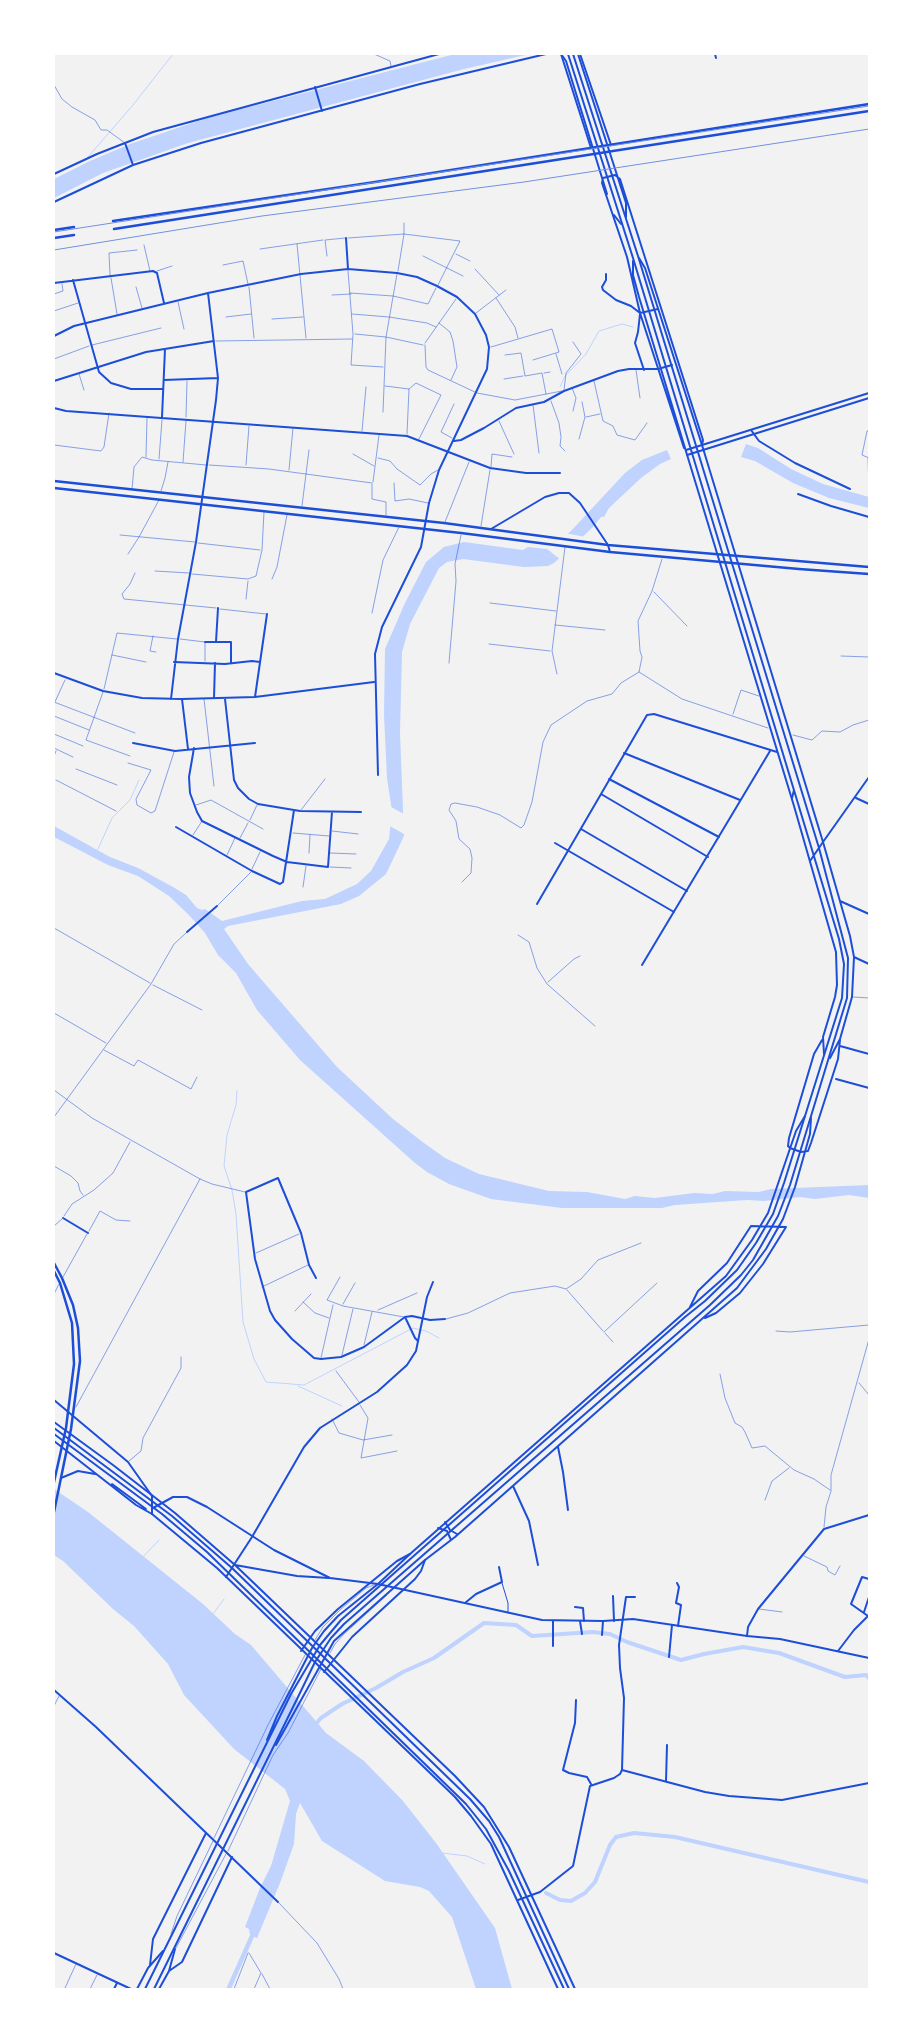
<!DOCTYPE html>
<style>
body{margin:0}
#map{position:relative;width:923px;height:2043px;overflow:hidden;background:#f2f2f2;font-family:"Fira Sans Condensed",sans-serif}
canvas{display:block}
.frame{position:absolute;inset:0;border:55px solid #fff;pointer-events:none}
</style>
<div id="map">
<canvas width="923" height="2043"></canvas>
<div class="frame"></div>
</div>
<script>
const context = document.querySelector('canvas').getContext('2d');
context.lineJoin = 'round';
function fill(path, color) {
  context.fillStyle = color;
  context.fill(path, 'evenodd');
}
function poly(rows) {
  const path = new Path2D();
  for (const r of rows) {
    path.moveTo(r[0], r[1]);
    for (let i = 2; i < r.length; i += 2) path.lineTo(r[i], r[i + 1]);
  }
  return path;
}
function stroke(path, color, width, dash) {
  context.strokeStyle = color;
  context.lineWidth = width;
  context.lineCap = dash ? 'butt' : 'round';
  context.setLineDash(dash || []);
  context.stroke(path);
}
fill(poly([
 [455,54,530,54,464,69,188,143,103,173,54,198,54,179,90,161,130,144,207,118],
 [746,444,758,448,791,469,823,484,869,497,869,508,829,498,793,483,755,461,741,457],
 [667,450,671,459,660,464,641,478,609,508,604,517,601,517,593,527,554,563,548,566,524,567,463,559,447,562,439,568,410,624,402,652,400,733,404,836,386,874,359,896,341,904,228,926,224,929,248,964,337,1067,393,1119,424,1143,445,1158,479,1174,549,1191,587,1192,625,1199,635,1196,655,1198,694,1193,713,1194,725,1191,759,1192,771,1189,869,1185,869,1198,849,1195,815,1199,800,1197,764,1201,747,1200,675,1205,662,1208,562,1208,491,1199,449,1184,427,1172,415,1163,300,1060,257,1010,236,973,218,955,205,933,189,915,169,896,138,876,108,865,54,837,54,826,110,857,138,868,173,887,186,895,197,908,202,910,205,909,222,921,302,901,325,899,357,884,371,871,389,839,392,811,387,778,384,715,385,649,405,603,426,562,444,547,464,542,523,550,528,547,547,549,571,531,625,473,642,460],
 [54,1489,88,1512,203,1604,235,1634,251,1645,326,1733,364,1761,403,1801,436,1843,495,1928,512,1989,476,1989,452,1917,429,1891,420,1887,385,1881,322,1841,300,1803,296,1814,294,1844,280,1883,257,1938,254,1937,231,1989,226,1989,250,1935,249,1929,245,1927,260,1888,271,1866,290,1801,285,1789,234,1749,184,1695,168,1664,134,1626,113,1609,63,1561,54,1555]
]), '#bfd3fe');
fill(poly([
 [565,533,585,537,561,560,547,549],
 [391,807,404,814,404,834,388,825]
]), '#f2f2f2');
stroke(poly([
 [88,157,133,105,173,54],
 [560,387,565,376,586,354,599,331,622,324,633,327],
 [98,849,112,818,130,800,139,780],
 [237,1091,236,1105,227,1135,224,1166,232,1190,236,1214,243,1322,254,1359,266,1382,304,1385,413,1328,426,1331,439,1338],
 [298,1386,342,1406],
 [142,1558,159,1540],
 [213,1614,224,1599],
 [442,1853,467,1856,485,1864]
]), '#bfd3fe', 1);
stroke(poly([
 [315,1725,321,1718,342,1704,376,1688,403,1672,434,1658,484,1623,516,1625,532,1636,593,1632,610,1634,627,1642,681,1660,704,1654,743,1647,779,1653,845,1677,866,1675,869,1678],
 [546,1893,560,1900,571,1901,585,1893,595,1882,610,1845,616,1837,634,1833,675,1837,869,1882]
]), '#bfd3fe', 4);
stroke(poly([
 [374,54,390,61,391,66],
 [54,85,62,99,72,107,95,120,101,130,107,130,125,143],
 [348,238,404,234,460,241,438,285],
 [297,244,306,338],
 [144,245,150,271],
 [260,249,323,240],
 [456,254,470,261],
 [327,256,325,240,345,238],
 [423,256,463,276],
 [223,265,243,261,248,284],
 [475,269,499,295],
 [157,271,172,266],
 [348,271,353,334,351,365,383,367],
 [398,271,404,234,404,223],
 [110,275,109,253,137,250],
 [111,278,117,314],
 [136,287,142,308],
 [249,287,254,338],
 [350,293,393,296,428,304,436,288],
 [54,294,63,291,62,284],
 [332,295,351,294],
 [496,298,515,327,518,338],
 [178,302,184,329],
 [54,311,78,303],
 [476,313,506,290],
 [352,314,389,317,427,323,436,327],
 [226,317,251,314],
 [272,319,303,317],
 [439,323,450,332,453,341,457,367,451,380],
 [355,334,386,337,423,345],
 [216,341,352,339],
 [425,343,456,299],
 [92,345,161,328],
 [425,345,426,367,428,370,477,393,515,400,562,391],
 [491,347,552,329,559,352,533,360],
 [556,354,562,374],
 [505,355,521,353,525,376,542,373,546,394],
 [54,359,89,346],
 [636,370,640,398],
 [544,373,550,372],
 [79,374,84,390],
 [504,379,523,376],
 [594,381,603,421,613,426,617,435,635,440,647,423],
 [385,386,409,389,407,434],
 [572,388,576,398,573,411],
 [409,389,416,383,441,395,419,439],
 [564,390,566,373,581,354,573,342],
 [551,401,559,423,561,437,560,446,565,451],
 [533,405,539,453],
 [383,412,386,337,397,274],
 [186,417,187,381],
 [586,417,600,414],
 [499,421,514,454],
 [362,431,366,387],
 [869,431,867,431,862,455,869,458],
 [452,438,441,432,454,404],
 [579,439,585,417,582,402],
 [54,445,101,451,104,447,109,413],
 [353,454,374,466],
 [146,457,147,418],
 [378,458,390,461,397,469,420,485,431,474,438,470],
 [868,458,869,488],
 [159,459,162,420],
 [183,462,186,421],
 [209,465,269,469,372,483],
 [246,465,249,426],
 [491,467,492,454,512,457],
 [289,470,293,428],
 [373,482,379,435],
 [394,483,395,501,409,499,428,503],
 [372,484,372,499,386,502,386,515],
 [132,489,134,467,142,457,152,460,206,465],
 [161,491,165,478,168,462],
 [302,506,309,450],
 [445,522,469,462],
 [481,526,490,470],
 [120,535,195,542],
 [198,543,260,550],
 [128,554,139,537,159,500],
 [155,571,189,573],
 [135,573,130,584,122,594,124,599,216,608],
 [192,574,248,579,256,576,262,550,264,512],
 [272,579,277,567,287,515],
 [654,592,687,626],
 [246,599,248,581],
 [490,603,556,611],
 [220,609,266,614],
 [372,613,383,560,399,527],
 [555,625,605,630],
 [153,636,150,651,156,652],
 [180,639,205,642,205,661],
 [489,644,550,651],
 [112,655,146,662],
 [841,656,869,657],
 [449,663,456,581,455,564,461,535],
 [639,672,682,699,768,728],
 [557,674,552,651,565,547],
 [104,689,117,633,177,639],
 [103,692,86,740,130,756],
 [204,699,214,786],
 [54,702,135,733],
 [54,704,65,680],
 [733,714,741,690,759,696],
 [54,716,89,730],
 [54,734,83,746],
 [793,735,812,740,822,731,840,732,853,725,869,720],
 [54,748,73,757],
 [54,756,56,751],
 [128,763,151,770,136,799,137,805,151,813,155,811,174,752],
 [76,769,117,785],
 [56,780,116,811],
 [196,805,211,800,263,829],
 [301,810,325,779],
 [250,820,257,805],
 [332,831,358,834],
 [293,833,329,836],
 [193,835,202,821],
 [240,838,248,823],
 [309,853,310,835],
 [330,853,356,854],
 [227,855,235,838],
 [330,867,351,868],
 [252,869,260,852],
 [462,882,471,873,472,858,470,849,459,839,456,821,449,810,451,804,455,803,477,807,500,815,521,828,524,825,532,802,543,742,551,725,587,701,612,694,621,683,639,672,642,657,640,651,638,621,652,591,662,559],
 [303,887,306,866],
 [218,905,251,872],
 [54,928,150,983],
 [518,935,529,942,537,968,547,984,595,1026],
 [548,982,574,959,580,956],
 [153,985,202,1010],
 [853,997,869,998],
 [54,1013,106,1043],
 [104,1050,134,1066,138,1060,191,1089,197,1077],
 [54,1090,92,1118,200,1179,212,1184,245,1192],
 [54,1117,151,984,174,944,186,933],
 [54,1166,71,1176,78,1183,80,1191,83,1195],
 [64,1216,72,1204,94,1190,113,1173,130,1142],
 [54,1226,62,1219],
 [89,1231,100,1211,116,1220,130,1221],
 [256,1253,299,1234],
 [63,1277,87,1234],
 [340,1277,327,1300,343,1306,404,1317],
 [262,1287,308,1265],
 [567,1290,603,1331],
 [54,1294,59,1284],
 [303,1302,315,1313,329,1318],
 [343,1304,355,1283],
 [378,1310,417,1293],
 [295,1311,311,1294],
 [446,1319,468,1313,510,1293,555,1286,566,1289,581,1279,598,1260,641,1243],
 [776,1331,790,1332,869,1325],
 [604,1332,657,1283],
 [605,1333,613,1342],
 [364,1345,372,1312],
 [342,1355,353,1309],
 [321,1358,333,1305],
 [336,1371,359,1402],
 [720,1374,725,1398,735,1423,742,1427,745,1432,752,1448,765,1446,794,1470,814,1479,830,1490],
 [859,1383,869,1395],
 [360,1405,368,1418,361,1458,397,1451],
 [76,1407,200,1179],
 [332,1419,339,1433,363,1440,392,1435],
 [129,1461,141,1451,143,1438,181,1368,181,1357],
 [765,1500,772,1481,789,1468],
 [824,1527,826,1507,831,1491,831,1475,869,1339],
 [804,1556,827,1567,828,1571,835,1575,840,1566],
 [759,1609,782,1612],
 [315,1640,323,1627,341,1609,366,1588,374,1585],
 [330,1653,335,1644,344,1634,387,1595],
 [54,1706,59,1696],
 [214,1838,268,1725,305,1655],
 [228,1851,273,1755,288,1733,321,1669],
 [279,1903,317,1943,339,1979,343,1989],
 [171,1934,177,1916,213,1841],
 [176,1948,226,1854],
 [249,1953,261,1973,254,1989],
 [262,1974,270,1989],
 [65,1988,76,1964],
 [90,1989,97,1975],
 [234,1989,248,1953]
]), '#1d4ed8', 0.5);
stroke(poly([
 [502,1583,508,1603,508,1613]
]), '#1d4ed8', 1);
stroke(poly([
 [561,54,566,61,607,194],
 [578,54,626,203,626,217],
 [315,87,322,111],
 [125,143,133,165],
 [54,174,97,154,153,132,439,54],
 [54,202,133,165,201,143,420,84,546,54],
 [614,215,621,224],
 [346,238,348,269],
 [639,258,645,268,702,445,823,842,850,936,854,957,852,997,840,1039,830,1058],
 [633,261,633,275,639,297,794,806,836,952,837,985,835,997,823,1037,824,1054],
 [606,274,606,280,602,287,603,290,616,300,631,306,640,313,658,309],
 [73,280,99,372,111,383,131,389,163,389],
 [54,283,153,271,157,273,164,303],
 [640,314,638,332,635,343,644,370],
 [54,336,74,326,208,293,301,274,348,269,397,273,417,277,437,286,457,297,475,314,486,335,489,347,487,369,439,470,429,503,421,547,382,627,375,654,378,775],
 [164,380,218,378],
 [54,381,146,352,214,341],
 [54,408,66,411,407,436,490,468,526,473,560,473],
 [162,417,165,349],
 [751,430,759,441,795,463,850,489],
 [454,441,461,440,484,428,516,408,544,402,564,391,618,371,629,369,658,369,672,365],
 [684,448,640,313,627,257,602,183,603,178,615,175,620,179,703,440,702,445],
 [798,494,831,506,869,517],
 [491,529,545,497,559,493,569,493,580,503,608,545,610,552],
 [205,642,216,642,218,608],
 [216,642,231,642,231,663],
 [174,662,225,664,252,661,260,662],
 [54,673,103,691,142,698,182,699,255,697,374,682],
 [255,697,267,614],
 [214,698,215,663],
 [171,699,178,639,196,542,216,400,218,378,208,293],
 [182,699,188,749],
 [225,699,234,780,238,788,249,799,258,804,300,811,361,812],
 [133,743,175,751,255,743],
 [194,748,189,777,190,793,197,812,202,821,273,856,287,862,328,867,332,812],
 [624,753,740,800],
 [609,779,719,837],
 [601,794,708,857],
 [856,798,869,804],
 [176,827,252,871,280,884,283,882,294,810],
 [581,829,687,891],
 [823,842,869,777],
 [555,843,674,912],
 [840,901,869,914],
 [537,904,647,715,654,714,777,752],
 [187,932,217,906],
 [854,957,869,964],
 [642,965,770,751],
 [822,1040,814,1054,789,1138,788,1146,790,1148,801,1152,808,1151,811,1143,838,1059,840,1040],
 [840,1046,869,1054],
 [836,1079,869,1088],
 [63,1218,88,1233],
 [316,1278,309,1265,301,1233,278,1178,246,1192,255,1259,270,1311,275,1320,292,1339,314,1358,321,1359,341,1357,364,1347,405,1317,412,1316,430,1320,445,1319],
 [690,1307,698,1291,727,1263,751,1226,786,1227,763,1264,740,1293,716,1313,705,1318],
 [405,1317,415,1338,418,1341],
 [54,1422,113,1465,175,1513,235,1565,455,1776,484,1807,509,1847,575,1989],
 [54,1441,136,1505,152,1514,217,1568,455,1797,471,1816,491,1844,558,1989],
 [558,1447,563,1472,568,1510],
 [61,1478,78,1471,95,1474],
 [112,1484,146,1509],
 [513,1486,529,1521,538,1565],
 [445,1522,450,1530,457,1534],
 [438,1528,447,1531,451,1540],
 [235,1565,297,1576,329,1578],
 [677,1583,679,1587,676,1603,681,1605,678,1626],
 [613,1596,614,1621],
 [465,1603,476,1594,502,1582,499,1567],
 [575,1607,583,1608,584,1621],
 [864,1612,869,1597],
 [868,1616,851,1604,862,1577,869,1579],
 [553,1621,553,1646],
 [580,1621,582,1634],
 [602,1635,603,1621],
 [301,1651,315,1631,338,1609,397,1561,410,1554,726,1276,752,1240,768,1213,796,1131,805,1116],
 [838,1651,854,1630,869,1615],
 [669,1657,672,1625],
 [324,1672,352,1637,415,1579,421,1571,425,1560,455,1537,737,1288,766,1249,783,1219,795,1187,810,1134,811,1118],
 [54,1690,96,1727,278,1902],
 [576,1700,575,1723,563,1770,569,1773,587,1777,591,1784],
 [622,1770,705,1792,729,1796,782,1800,869,1783],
 [666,1781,667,1745],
 [518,1900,540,1892,573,1866,590,1786,614,1778,620,1774,622,1770,624,1698,620,1668,619,1645,626,1597,635,1597],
 [150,1965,153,1939,206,1833],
 [169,1971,182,1962,232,1857],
 [114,1989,117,1983],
 [137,1989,148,1968,163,1951],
 [159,1989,169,1971,175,1949]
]), '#1d4ed8', 2);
stroke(poly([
 [561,54,591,148],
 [580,54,611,145],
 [715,54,716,58],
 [686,450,869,393],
 [687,455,869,398],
 [792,798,794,790],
 [810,861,823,842],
 [54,1400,128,1462,152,1496,152,1514],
 [54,1428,172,1516,232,1568,470,1799,489,1821,499,1837,569,1989],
 [54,1434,162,1514,207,1552,466,1804,486,1829,509,1871,564,1989],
 [153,1508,173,1497,187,1497,207,1507,274,1550,330,1578,378,1584,542,1620,603,1621,633,1619,747,1636,780,1639,869,1658],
 [226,1577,252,1537,304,1447,320,1428,377,1392,407,1365,416,1351,427,1297,433,1282],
 [747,1636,748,1627,758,1609,824,1529,869,1515],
 [267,1740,277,1716,312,1648,324,1631,338,1616,378,1584,410,1554],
 [276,1745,334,1641,425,1560],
 [54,1953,131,1989],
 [145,1989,291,1694,320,1645,341,1620,685,1317,705,1301,737,1270,756,1243,773,1214,784,1183,842,998,844,964,839,939,633,258,568,54],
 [154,1989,298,1697,315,1662,331,1638,344,1624,710,1305,741,1275,753,1260,778,1216,790,1185,847,998,848,958,819,848,638,256,573,54]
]), '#1d4ed8', 2);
stroke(poly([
 [113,221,375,182,869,104],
 [114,229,869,111],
 [54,230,74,227],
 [54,238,74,235],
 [54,1263,62,1278,73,1305,78,1328,80,1361,71,1429,54,1512],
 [54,1271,60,1283,72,1323,74,1364,66,1428,54,1482]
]), '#1d4ed8', 2.5);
stroke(poly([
 [54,481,444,523,608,545,869,567],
 [54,488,461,533,610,552,799,569,869,574]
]), '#1d4ed8', 2.5);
stroke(poly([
 [54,232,869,106],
 [54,250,262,216,524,182,869,129]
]), '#7290e2', 1);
</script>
